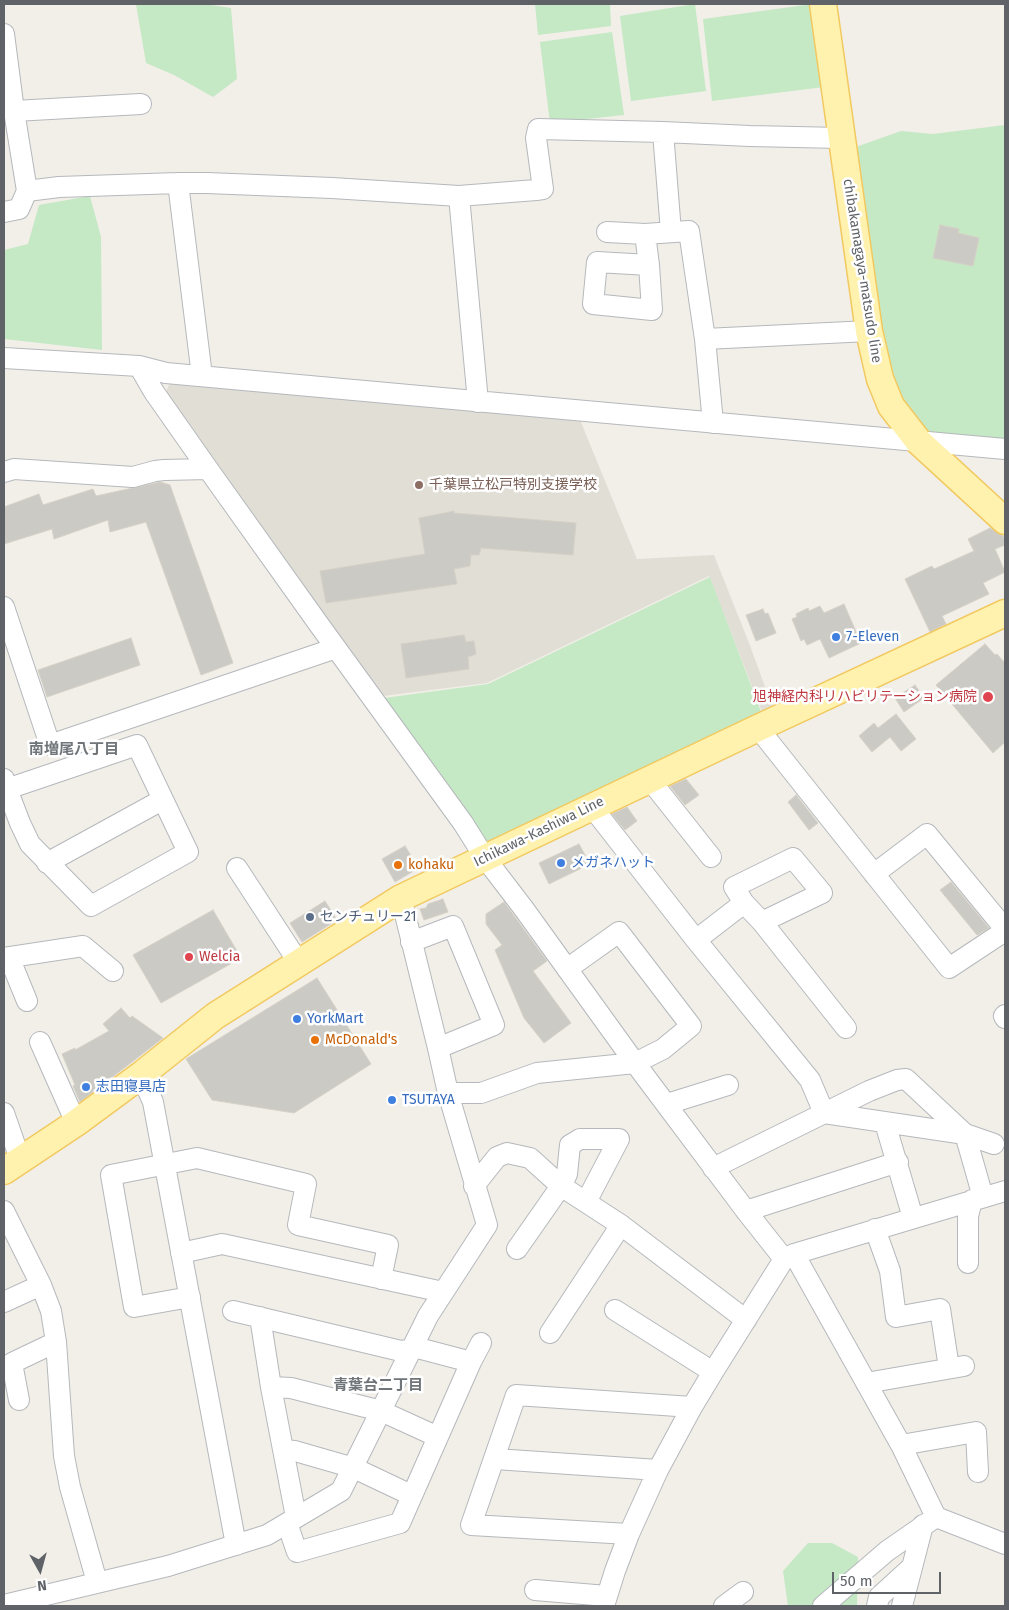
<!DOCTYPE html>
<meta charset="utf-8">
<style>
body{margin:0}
#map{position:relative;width:1009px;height:1610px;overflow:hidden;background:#f1efe8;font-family:"Fira Sans",sans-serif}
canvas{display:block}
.frame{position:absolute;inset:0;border:5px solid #5f6368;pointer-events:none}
.north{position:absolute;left:15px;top:1545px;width:50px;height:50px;-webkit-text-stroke:4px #fff;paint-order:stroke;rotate:173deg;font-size:14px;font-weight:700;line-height:20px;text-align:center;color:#5f6368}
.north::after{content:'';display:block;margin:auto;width:18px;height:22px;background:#5f6368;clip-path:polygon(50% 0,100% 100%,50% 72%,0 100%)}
.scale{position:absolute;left:832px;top:1572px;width:109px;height:22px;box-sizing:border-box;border:2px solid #5f6368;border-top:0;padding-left:6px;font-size:15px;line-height:18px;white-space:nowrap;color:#5f6368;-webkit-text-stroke:4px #fff;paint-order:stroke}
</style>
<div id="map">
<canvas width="1009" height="1610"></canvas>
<div class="frame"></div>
<div class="north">N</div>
<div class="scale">50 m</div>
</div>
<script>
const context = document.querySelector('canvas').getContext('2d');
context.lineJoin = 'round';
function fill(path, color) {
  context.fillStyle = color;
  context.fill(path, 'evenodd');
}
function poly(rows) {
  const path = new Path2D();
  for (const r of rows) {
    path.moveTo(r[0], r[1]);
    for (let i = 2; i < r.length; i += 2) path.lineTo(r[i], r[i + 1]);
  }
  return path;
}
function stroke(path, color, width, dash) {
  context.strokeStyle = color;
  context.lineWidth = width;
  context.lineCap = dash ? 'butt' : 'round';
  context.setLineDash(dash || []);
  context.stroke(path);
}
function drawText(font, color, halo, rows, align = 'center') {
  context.font = font + ' "Fira Sans","Noto Sans JP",sans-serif';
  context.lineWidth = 5;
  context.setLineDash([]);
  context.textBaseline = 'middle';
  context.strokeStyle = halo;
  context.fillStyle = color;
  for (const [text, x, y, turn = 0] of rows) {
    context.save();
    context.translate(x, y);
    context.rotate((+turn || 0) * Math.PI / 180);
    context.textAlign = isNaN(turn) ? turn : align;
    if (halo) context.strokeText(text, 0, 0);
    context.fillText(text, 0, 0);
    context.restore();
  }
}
fill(poly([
 [172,379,578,415,637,559,714,555,749,643,774,711,764,717,709,576,487,683,383,696,165,393]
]), '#e1ded6');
fill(poly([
 [136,4,204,4,231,8,237,79,213,97,174,75,146,63],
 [535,4,610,4,611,26,538,35],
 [695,4,706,91,631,101,620,16],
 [813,4,824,87,712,101,703,19],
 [612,32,624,115,550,123,540,42],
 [1005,125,1005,439,920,432,870,366,836,154,901,131,933,134],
 [90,196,101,237,102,350,4,339,4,250,28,244,39,205],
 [710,577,763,717,490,848,418,744,384,698,488,684],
 [808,1543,832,1543,858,1557,857,1606,788,1606,783,1571]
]), '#c5e8c5');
const building = poly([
 [940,225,959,229,958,233,979,238,973,266,933,258,940,225],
 [160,482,170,485,233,663,201,675,146,522,110,532,108,520,54,539,52,529,4,544,4,507,39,494,43,505,93,489,96,496,160,482],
 [454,511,454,513,576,523,573,555,481,548,479,555,471,555,470,566,454,569,457,584,326,603,320,571,425,554,419,518,454,511],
 [990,528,1003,536,1005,541,1005,545,995,549,1005,572,983,583,989,594,942,616,946,624,930,632,905,579,932,566,934,569,974,551,968,539,990,528],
 [844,604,861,643,829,658,820,639,807,645,804,639,801,641,792,619,797,617,796,614,808,608,809,611,820,606,824,613,844,604],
 [763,609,765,614,768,613,776,633,756,641,746,615,763,609],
 [464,635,466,642,474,641,476,654,468,657,469,669,406,678,401,644,464,635],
 [131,638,140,665,47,697,38,670,131,638],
 [985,644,995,655,997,654,1005,663,1005,742,993,753,936,685,985,644],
 [915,685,924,698,904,712,895,698,915,685],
 [896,714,916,739,901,751,890,737,872,752,859,736,874,723,878,728,896,714],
 [686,779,699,795,685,805,670,786,686,779],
 [796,795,818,823,809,830,788,802,796,795],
 [627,807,637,821,625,830,612,814,627,807],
 [579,844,590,864,549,884,539,863,579,844],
 [405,846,419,868,395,882,382,859,405,846],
 [951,882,989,928,977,935,940,890,951,882],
 [443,899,448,912,424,920,420,909,426,908,428,904,443,899],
 [325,901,337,920,302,942,290,923,325,901],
 [504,902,547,961,533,971,571,1023,544,1043,524,1018,495,950,502,945,486,924,486,914,504,902],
 [213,910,241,958,161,1003,133,955,213,910],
 [317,978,371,1064,294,1113,212,1100,186,1059,317,978],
 [121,1008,130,1018,132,1016,163,1038,80,1102,73,1086,75,1085,62,1054,75,1048,75,1050,109,1031,103,1024,121,1008]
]);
fill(building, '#cccac5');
stroke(building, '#d6d1c6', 1);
const minor = poly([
 [4,34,14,111,27,191],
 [14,111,141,104],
 [663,132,671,232],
 [178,183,202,376],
 [459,196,478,402],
 [4,212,19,209,27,191,59,187,178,183,207,183,332,188,459,196,536,190,543,189,536,138,538,129,663,132,750,136,841,138],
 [607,232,645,234,689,231,705,339,713,423],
 [645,234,649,265,652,310,593,304,597,262,649,265],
 [705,339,869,331],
 [4,358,139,366,166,373,1005,449],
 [139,366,154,392,208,469,320,626,463,823,485,858,524,909,635,1063,746,1211,784,1259],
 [4,472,14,469,133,477,155,471,164,470,208,469],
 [4,607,50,745,336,648],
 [758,728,949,968,1005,931],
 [4,779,7,789,20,823,30,844,91,906,188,852,137,745,7,789,4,789],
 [650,780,711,857],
 [592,807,696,940,810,1080,824,1113,965,1134,994,1144],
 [47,863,162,800],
 [237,868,299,963],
 [874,874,927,834,1005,929],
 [762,922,822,893,793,858,734,887,744,903,762,922,846,1028],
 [696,940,744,903],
 [411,942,453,926,494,1025,438,1048],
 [9,957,27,1001],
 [4,958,83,946,113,971],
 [1005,1015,1004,1016,1005,1018],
 [40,1042,76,1123],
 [141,1075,153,1102,236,1545],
 [448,1093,481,1093,537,1073,635,1063,663,1049,691,1026,619,932,567,969],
 [667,1104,728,1085],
 [4,1113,20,1159],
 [885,1123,913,1218],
 [713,1168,869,1091,897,1080,906,1079,965,1134,983,1197],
 [474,1186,497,1157,507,1153,530,1158,561,1186,621,1225,746,1320],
 [4,1211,41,1285,51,1311,56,1342,64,1456,70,1487,97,1582],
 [746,1211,898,1162],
 [875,1229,890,1271,896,1317,940,1309,949,1368],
 [517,1249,561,1186,567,1174,570,1145,580,1139,619,1139,586,1202],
 [181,1253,222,1244,443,1292],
 [794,1254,901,1445,936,1517,1005,1544],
 [968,1263,968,1216,972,1200],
 [190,1297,134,1307,111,1175,197,1158,306,1184,298,1225,388,1245,381,1279],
 [4,1302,41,1285],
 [615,1310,713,1372],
 [233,1311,401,1351,418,1348,471,1362],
 [260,1317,271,1387,296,1517],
 [550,1333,621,1225],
 [866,1383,964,1366],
 [271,1387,291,1388,381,1411,438,1437],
 [19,1400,12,1363,56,1342],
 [901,1445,976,1432,978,1472],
 [283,1450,295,1451,354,1468,411,1495],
 [495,1459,658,1470],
 [287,1523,297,1552,400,1523,471,1362,481,1343],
 [629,1534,471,1525,516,1395,692,1407],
 [535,1590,607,1596],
 [4,1605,168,1566,267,1535,341,1491,428,1316,487,1225,448,1093,438,1048,401,898],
 [604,1606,615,1571,629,1534,658,1470,692,1407,713,1372,784,1259,794,1254,1005,1191],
 [724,1606,743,1592],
 [823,1606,887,1551,936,1517],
 [877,1606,879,1597,912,1567],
 [902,1606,923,1525]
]);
const major = poly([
 [823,4,869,331,880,379,891,406,919,442,1005,521],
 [4,1171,76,1123,141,1075,215,1016,401,898,758,728,1005,613]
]);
stroke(minor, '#b5b8bc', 22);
stroke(major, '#f2c960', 29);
stroke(minor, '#fff', 20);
stroke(major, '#fff2af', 26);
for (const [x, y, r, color] of [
 [419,485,5,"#8d6e63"],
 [836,637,5,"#3f7fe0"],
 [988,697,6,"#e0444e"],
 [561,863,5,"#3f7fe0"],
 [398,865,5,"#e8710a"],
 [310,917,5,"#5c6f8a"],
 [189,957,5,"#e0444e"],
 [297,1019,5,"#3f7fe0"],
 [315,1040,5,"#e8710a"],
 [86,1087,5,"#3f7fe0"],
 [392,1100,5,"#3f7fe0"]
]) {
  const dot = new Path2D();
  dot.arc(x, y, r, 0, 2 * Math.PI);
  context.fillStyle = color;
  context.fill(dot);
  stroke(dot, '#fff', 2);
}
drawText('14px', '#5f6368', '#fff', [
 ["chibakamagaya-matsudo line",862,271,81],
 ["Ichikawa-Kashiwa Line",539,832,-26]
]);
drawText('14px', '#785e54', '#fff', [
 ["千葉県立松戸特別支援学校",429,485]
], 'left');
drawText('14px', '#366cbe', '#fff', [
 ["7-Eleven",846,637],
 ["メガネハット",571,863],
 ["YorkMart",307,1019],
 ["志田寝具店",96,1087],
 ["TSUTAYA",402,1100]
], 'left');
drawText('14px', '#be3a42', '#fff', [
 ["旭神経内科リハビリテーション病院",977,697],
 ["Welcia",199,957,"left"]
], 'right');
drawText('14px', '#c56008', '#fff', [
 ["kohaku",408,865],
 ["McDonald's",325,1040]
], 'left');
drawText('14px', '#4e5e75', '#fff', [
 ["センチュリー21",320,917]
], 'left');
drawText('bold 15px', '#70757a', '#fff', [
 ["南増尾八丁目",74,750],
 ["青葉台二丁目",378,1386]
]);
</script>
